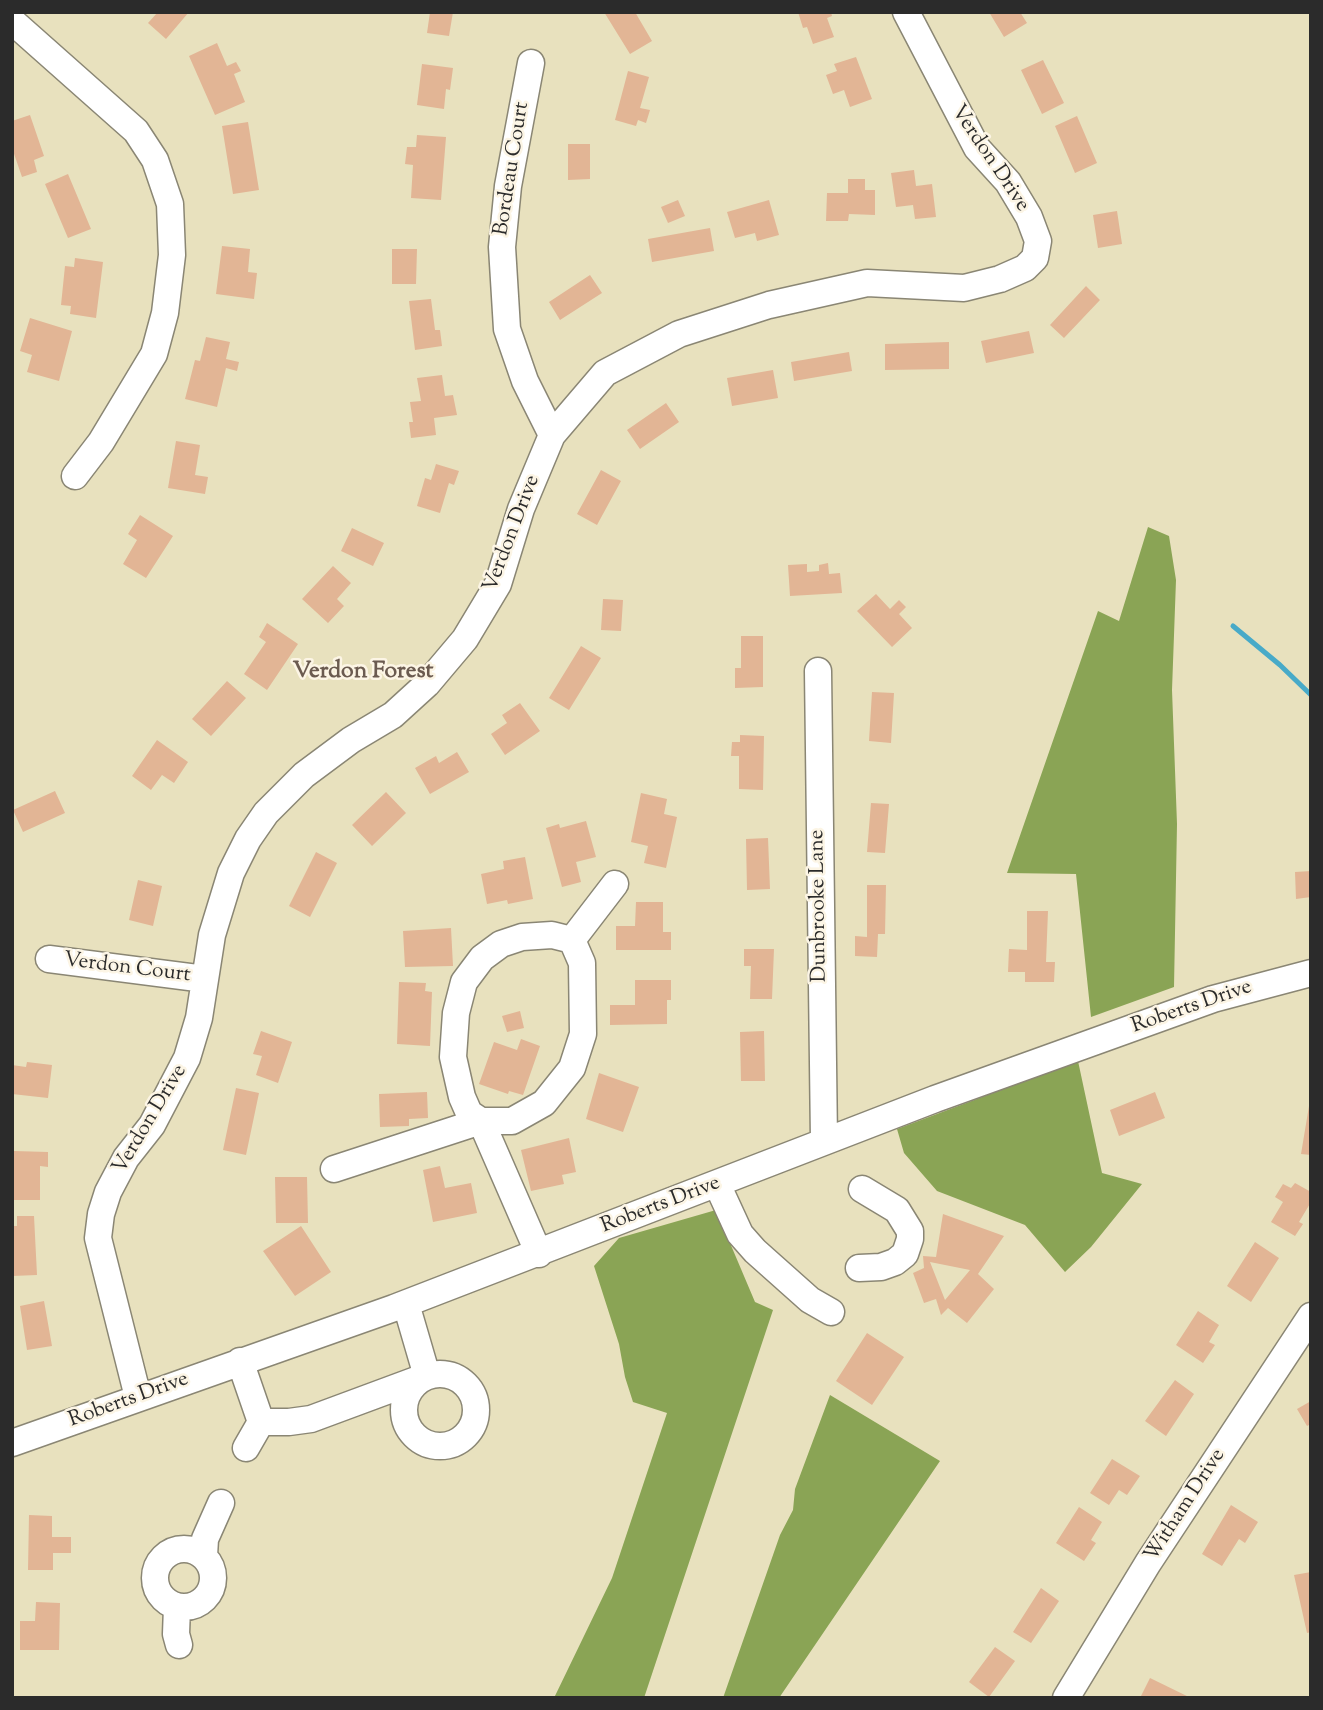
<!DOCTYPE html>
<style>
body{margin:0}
#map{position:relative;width:1323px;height:1710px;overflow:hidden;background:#e8e1be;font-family:"Sorts Mill Goudy",serif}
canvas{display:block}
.frame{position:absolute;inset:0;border:14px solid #2b2b2b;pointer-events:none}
</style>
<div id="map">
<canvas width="1323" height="1710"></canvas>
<div class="frame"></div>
</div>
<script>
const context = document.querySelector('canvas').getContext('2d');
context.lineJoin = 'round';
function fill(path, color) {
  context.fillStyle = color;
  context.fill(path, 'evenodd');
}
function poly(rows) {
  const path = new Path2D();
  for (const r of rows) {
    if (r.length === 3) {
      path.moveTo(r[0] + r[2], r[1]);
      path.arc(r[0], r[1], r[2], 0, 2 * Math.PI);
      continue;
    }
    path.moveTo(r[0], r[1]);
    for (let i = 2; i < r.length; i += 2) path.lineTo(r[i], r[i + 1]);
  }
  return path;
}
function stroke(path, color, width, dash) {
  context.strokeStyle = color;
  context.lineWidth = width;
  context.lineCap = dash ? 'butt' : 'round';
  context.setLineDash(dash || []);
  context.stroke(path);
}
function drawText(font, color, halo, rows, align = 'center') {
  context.font = font + ' "Sorts Mill Goudy",serif';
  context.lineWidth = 5;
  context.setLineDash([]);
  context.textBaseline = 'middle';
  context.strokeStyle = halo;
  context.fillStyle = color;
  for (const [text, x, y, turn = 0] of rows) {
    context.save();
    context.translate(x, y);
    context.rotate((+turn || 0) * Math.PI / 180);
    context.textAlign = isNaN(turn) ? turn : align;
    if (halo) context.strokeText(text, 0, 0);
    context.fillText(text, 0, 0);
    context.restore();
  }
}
fill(poly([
 [1148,527,1169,536,1176,580,1172,690,1177,824,1174,987,1091,1017,1076,874,1007,873,1098,611,1119,621],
 [1078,1061,1102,1173,1142,1184,1091,1247,1065,1272,1025,1225,937,1191,904,1153,897,1129],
 [716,1210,755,1302,773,1310,644,1698,554,1698,612,1578,667,1413,633,1402,625,1377,619,1344,594,1266,619,1238],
 [830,1395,940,1461,779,1698,723,1698,780,1535,793,1510,795,1489]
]), '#8aa455');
stroke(poly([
 [1233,626,1280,665,1311,695]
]), '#48aac8', 5);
fill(poly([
 [158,12,189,12,166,39,148,23],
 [430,12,453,12,449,36,427,33],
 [604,12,635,12,652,41,630,54],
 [798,12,831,12,832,16,827,18,834,37,813,44,807,27,803,28],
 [989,12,1020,12,1027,23,1004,37],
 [217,43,227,66,236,62,241,71,234,74,245,102,215,115,189,56],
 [856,57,872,99,850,107,844,90,833,94,826,75,837,71,834,64],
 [1043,60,1064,103,1042,114,1021,70],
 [422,64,453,68,450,90,446,89,444,109,417,105],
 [628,71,649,77,640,108,650,110,646,123,638,120,636,126,615,120],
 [30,115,44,156,34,160,37,172,22,177,12,148,12,121],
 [1077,116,1097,163,1075,173,1055,126],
 [248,122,259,190,233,194,222,126],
 [417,135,446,137,441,200,411,198,413,165,405,164,407,147,416,147],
 [568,144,590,144,590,179,568,180],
 [914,170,916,186,932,184,936,217,915,219,913,205,896,207,891,173],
 [68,174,91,229,68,238,45,184],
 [848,179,865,179,865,190,875,190,875,215,849,214,848,221,826,221,827,193,848,193],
 [678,200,685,216,668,223,661,207],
 [769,200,779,235,757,241,755,233,735,238,727,212],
 [1117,211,1122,244,1098,248,1093,215],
 [710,228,714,251,652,262,648,239],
 [222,246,250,249,248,272,257,273,254,299,216,294],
 [392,249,417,249,416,284,392,284],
 [75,258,103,262,96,318,70,314,71,306,61,305,65,266,74,267],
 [590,275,602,293,560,320,549,302],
 [1086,286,1100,300,1064,338,1050,325],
 [431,299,435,330,440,330,442,346,415,350,409,301],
 [30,318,72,331,59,381,27,372,32,355,20,351],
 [1029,331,1034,353,986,363,981,341],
 [206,337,230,342,226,359,239,362,237,371,226,368,217,407,185,399,195,360,200,361],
 [949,342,949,369,885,370,885,344],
 [849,352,852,371,794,381,791,362],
 [773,370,778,398,732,406,727,378],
 [442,375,445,396,453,395,457,415,434,418,436,435,411,438,409,422,413,422,410,402,421,401,417,378],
 [666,403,679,422,640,449,627,430],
 [176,441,200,445,195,475,208,477,205,494,168,488],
 [436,464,459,471,454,485,449,483,440,513,417,506,425,478,431,480],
 [601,470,621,481,597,525,577,514],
 [140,515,173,536,146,578,123,564,137,540,128,534],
 [352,528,384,543,373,566,341,551],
 [828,563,829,574,840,573,842,593,790,596,788,565,807,564,807,572,819,571,819,565],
 [333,566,351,583,337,599,344,606,328,623,302,599],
 [876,594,890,609,899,600,906,607,899,614,912,628,892,647,857,611],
 [603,599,623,600,621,631,601,630],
 [267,623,298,644,267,690,244,674,266,642,259,637],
 [741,636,763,636,763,687,735,688,735,668,741,668],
 [581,646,601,658,569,710,549,698],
 [227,681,246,698,211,736,192,719],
 [872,692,894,693,891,743,869,741],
 [520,703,540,731,505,755,491,734,507,723,502,715],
 [740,735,764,736,763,790,739,789,739,756,731,756,732,742,740,742],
 [157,740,188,762,174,783,162,775,151,790,132,776],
 [457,752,469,772,430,794,415,768,436,756,439,763],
 [55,791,65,813,23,832,13,810],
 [386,792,406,813,372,846,352,825],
 [641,793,667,799,664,814,677,817,666,868,644,863,648,846,631,842],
 [871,803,889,804,885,853,867,852],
 [586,821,596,857,576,862,581,882,562,887,546,828,559,824,560,828],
 [768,838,770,889,747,890,746,839],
 [316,852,337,863,310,917,289,906],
 [525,857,533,899,508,904,507,900,487,904,481,874,504,869,503,861],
 [1311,871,1311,897,1296,899,1295,872],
 [138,880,162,886,153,926,129,920],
 [867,885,886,885,885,934,878,934,877,957,855,956,855,936,867,937],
 [636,902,663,902,663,932,671,932,671,950,616,950,616,926,635,926],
 [1027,911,1048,911,1046,962,1055,962,1054,982,1025,982,1025,972,1008,972,1009,949,1027,950],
 [451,928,453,966,405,967,403,931],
 [744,949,774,949,772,999,750,999,751,966,744,966],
 [635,980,671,980,671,1000,667,1000,667,1024,610,1025,610,1005,635,1005],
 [399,982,426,983,425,991,432,992,430,1046,397,1044],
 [520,1011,524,1028,507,1032,502,1016],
 [261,1031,292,1042,278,1083,256,1075,262,1056,253,1054],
 [764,1031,765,1081,741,1081,740,1032],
 [521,1039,540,1046,523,1095,509,1091,508,1094,479,1084,494,1042,517,1050],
 [27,1062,52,1065,48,1098,12,1094,12,1065,26,1067],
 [599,1073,639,1087,623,1132,586,1119],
 [236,1088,259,1093,246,1155,223,1150],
 [427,1092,428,1118,409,1119,409,1126,380,1127,379,1094],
 [1155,1092,1165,1118,1119,1136,1110,1110],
 [1309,1106,1311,1106,1311,1155,1301,1154],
 [569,1138,576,1172,562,1175,564,1184,531,1191,521,1150],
 [14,1151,48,1152,48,1167,40,1166,40,1200,12,1200],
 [440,1166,445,1188,471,1183,477,1213,433,1222,423,1170],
 [275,1177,307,1177,308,1223,276,1223],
 [1295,1183,1311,1192,1311,1202,1299,1222,1303,1224,1295,1236,1271,1222,1283,1202,1275,1197,1283,1184,1291,1188],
 [943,1214,1004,1236,978,1274,994,1289,967,1323,948,1308,941,1315,936,1299,924,1303,913,1273,924,1268,923,1256,936,1257],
 [930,1262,970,1270,945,1300],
 [17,1216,34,1216,37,1275,12,1276,12,1226,17,1226],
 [301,1226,331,1272,295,1296,263,1251],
 [1255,1242,1279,1258,1251,1302,1227,1286],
 [44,1301,52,1346,27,1350,20,1306],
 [1198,1311,1219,1325,1209,1342,1215,1345,1203,1363,1176,1345],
 [867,1333,904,1357,872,1405,836,1381],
 [1175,1380,1194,1394,1166,1436,1145,1421],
 [1311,1401,1311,1424,1307,1426,1297,1409],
 [1112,1459,1140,1476,1127,1495,1119,1490,1109,1505,1090,1493],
 [1231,1505,1258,1522,1245,1543,1239,1539,1222,1566,1202,1554],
 [1079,1507,1102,1522,1091,1540,1096,1543,1084,1561,1056,1543],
 [29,1515,52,1516,52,1537,71,1537,71,1553,53,1553,53,1570,28,1570],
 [1311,1572,1311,1632,1307,1633,1294,1575],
 [1041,1588,1059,1601,1031,1643,1013,1632],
 [36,1602,60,1603,59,1650,20,1650,20,1621,35,1621],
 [995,1647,1015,1661,989,1697,969,1682],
 [1150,1678,1191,1698,1140,1698]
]), '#e2b595');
const minor = poly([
 [12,21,136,131,155,160,170,204,172,255,165,313,154,354,101,442,75,476],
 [531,63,508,186,502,247,507,329,525,381,552,435],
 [818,671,824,1141],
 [572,940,615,884],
 [49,959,205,979],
 [334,1169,481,1121,512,1121,544,1103,572,1068,583,1034,582,963,572,940,552,935,522,937,501,944,482,958,464,982,456,1013,453,1057,462,1097,469,1113,481,1121,539,1254],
 [717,1184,740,1234,755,1251,810,1300,831,1312],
 [859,1268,881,1267,895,1262,905,1254,910,1239,910,1231,897,1210,862,1189],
 [240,1361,261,1422,246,1448],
 [440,1410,36],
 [138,1397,98,1238,101,1214,108,1192,126,1158,152,1125,187,1058,199,1018,212,935,231,873,248,839,266,813,304,775,351,740,393,715,427,684,465,639,498,584,521,509,552,435,605,373,679,334,769,305,867,283,964,288,1000,279,1025,268,1035,258,1038,241,1029,217,1008,182,977,148,906,12],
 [261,1422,289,1422,311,1419,427,1376,406,1304],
 [12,1443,394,1308,935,1099,1213,999,1311,973],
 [184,1578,29],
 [204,1556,205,1539,221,1503],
 [177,1607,176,1634,179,1645],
 [1066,1698,1148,1563,1311,1316]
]);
stroke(minor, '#8a8674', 29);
stroke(minor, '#fff', 26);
drawText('21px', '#2b2b2b', '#fcf5e5', [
 ["Verdon Drive",989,159,56],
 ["Bordeau Court",513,169,-81],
 ["Verdon Drive",513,534,-69],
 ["Dunbrooke Lane",820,906,-91],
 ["Verdon Court",127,969,7],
 ["Roberts Drive",1192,1008,-19],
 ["Verdon Drive",151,1120,-59],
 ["Roberts Drive",661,1206,-21],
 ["Roberts Drive",129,1401,-20],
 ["Witham Drive",1186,1506,-57]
]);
drawText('bold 23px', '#6b5b50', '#fcf5e5', [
 ["Verdon Forest",363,673]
]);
</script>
